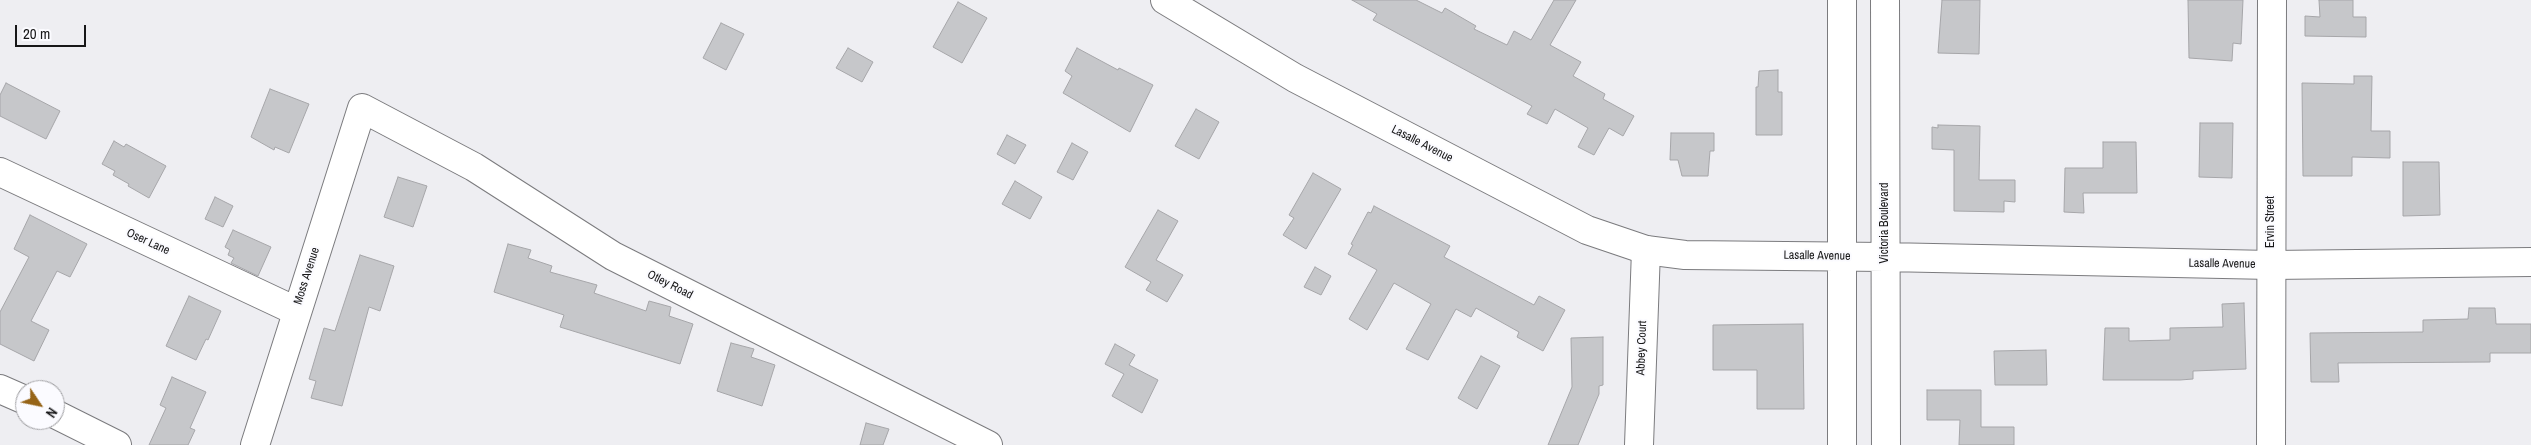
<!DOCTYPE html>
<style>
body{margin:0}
#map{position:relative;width:2531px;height:445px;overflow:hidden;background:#eeeef2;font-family:"Archivo Narrow",sans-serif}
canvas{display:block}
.north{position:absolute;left:15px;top:380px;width:50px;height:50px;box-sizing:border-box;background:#fbfbff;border:1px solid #a0a0a3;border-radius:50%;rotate:124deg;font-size:14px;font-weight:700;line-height:20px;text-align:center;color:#171718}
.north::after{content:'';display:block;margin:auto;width:18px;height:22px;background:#966417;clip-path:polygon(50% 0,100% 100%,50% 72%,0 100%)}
.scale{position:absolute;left:15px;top:25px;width:71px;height:22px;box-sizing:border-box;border:2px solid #171718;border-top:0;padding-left:6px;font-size:15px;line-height:18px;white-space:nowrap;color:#171718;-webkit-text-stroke:4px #fbfbff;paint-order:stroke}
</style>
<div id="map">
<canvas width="2531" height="445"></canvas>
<div class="north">N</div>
<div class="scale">20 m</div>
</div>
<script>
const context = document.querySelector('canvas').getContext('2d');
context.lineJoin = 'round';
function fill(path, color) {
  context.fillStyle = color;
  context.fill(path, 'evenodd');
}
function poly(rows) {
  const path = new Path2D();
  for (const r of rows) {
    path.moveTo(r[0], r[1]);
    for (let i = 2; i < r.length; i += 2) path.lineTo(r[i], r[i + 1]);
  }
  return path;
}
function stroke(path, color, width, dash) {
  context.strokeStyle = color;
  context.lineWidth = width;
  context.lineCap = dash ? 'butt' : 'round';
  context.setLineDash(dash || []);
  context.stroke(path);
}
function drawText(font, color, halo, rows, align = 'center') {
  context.font = font + ' "Archivo Narrow",sans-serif';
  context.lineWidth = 4;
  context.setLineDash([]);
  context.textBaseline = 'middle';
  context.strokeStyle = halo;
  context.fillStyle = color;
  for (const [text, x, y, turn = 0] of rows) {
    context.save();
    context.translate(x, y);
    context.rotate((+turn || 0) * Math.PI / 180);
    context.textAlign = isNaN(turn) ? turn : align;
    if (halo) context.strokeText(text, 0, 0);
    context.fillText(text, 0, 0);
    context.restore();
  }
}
const building = poly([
 [1352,0,1416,0,1442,13,1445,8,1476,26,1474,29,1507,45,1514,31,1531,40,1554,0,1576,0,1550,45,1581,62,1573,76,1605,94,1603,99,1634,116,1623,136,1609,128,1594,155,1578,147,1588,128,1555,109,1547,124,1527,114,1532,106,1373,20,1377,14,1352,0],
 [1942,0,1980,0,1979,54,1938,53,1942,0],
 [2188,0,2243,0,2241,44,2233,43,2232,61,2189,58,2188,0],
 [2319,0,2353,0,2353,17,2366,17,2366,37,2305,36,2305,16,2320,17,2319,0],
 [958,2,987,18,962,63,933,47,958,2],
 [721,23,744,34,726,70,703,58,721,23],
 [848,48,873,62,862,82,836,68,848,48],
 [1077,48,1118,70,1119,68,1153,85,1130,132,1063,93,1072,76,1065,71,1077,48],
 [1778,70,1778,92,1782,92,1782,135,1756,135,1756,87,1758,87,1759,71,1778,70],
 [2354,76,2372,76,2371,131,2390,131,2390,158,2352,157,2352,176,2303,176,2302,83,2354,84,2354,76],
 [6,83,60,111,46,139,0,116,0,95,6,83],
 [270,89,309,104,289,153,275,147,274,150,251,137,270,89],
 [1196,109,1219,122,1199,159,1175,146,1196,109],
 [2200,123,2233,123,2232,178,2199,177,2200,123],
 [1938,125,1980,126,1979,180,2015,180,2015,202,2004,201,2004,212,1954,211,1954,150,1932,149,1932,127,1938,128,1938,125],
 [1671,133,1714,133,1714,151,1710,151,1708,176,1682,176,1678,160,1670,160,1671,133],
 [1007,135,1026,145,1015,164,997,154,1007,135],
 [114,141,124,147,126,144,166,166,149,198,128,186,129,184,113,175,115,171,102,164,114,141],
 [2103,142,2136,142,2137,193,2083,193,2084,213,2064,212,2065,168,2103,168,2103,142],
 [1072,143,1088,152,1073,180,1057,172,1072,143],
 [2403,162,2439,162,2440,215,2403,216,2403,162],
 [1313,173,1341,189,1306,249,1283,235,1294,218,1289,215,1313,173],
 [398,177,427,186,413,227,384,217,398,177],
 [1015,181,1042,197,1030,219,1002,204,1015,181],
 [215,197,233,206,223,227,205,219,215,197],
 [1374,206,1450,246,1444,257,1534,305,1539,296,1565,310,1543,351,1517,337,1519,332,1476,308,1471,317,1456,309,1428,360,1406,349,1431,304,1394,283,1367,330,1349,319,1377,270,1348,254,1353,245,1351,244,1368,212,1371,213,1374,206],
 [1158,210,1178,221,1156,260,1183,275,1167,302,1146,290,1151,282,1125,267,1158,210],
 [30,215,87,244,70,277,57,271,31,321,49,330,34,361,0,344,0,312,29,257,14,249,30,215],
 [233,230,271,247,258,276,231,263,234,258,228,255,230,250,225,247,233,230],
 [508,244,531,250,528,258,552,266,550,272,597,285,594,293,646,311,649,301,671,307,669,316,693,324,680,364,560,327,564,315,494,292,508,244],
 [360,255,394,266,380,311,369,307,342,406,311,398,316,381,309,379,324,328,335,331,360,255],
 [1315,267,1331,276,1321,295,1304,287,1315,267],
 [189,296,221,311,208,340,206,339,196,360,166,346,189,296],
 [2244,303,2246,369,2193,371,2193,379,2180,380,2103,380,2105,328,2129,328,2129,341,2170,340,2170,328,2223,327,2222,304,2244,303],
 [2469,308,2495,308,2496,324,2531,324,2531,353,2490,353,2490,362,2338,363,2339,382,2311,382,2310,333,2423,332,2423,320,2468,319,2469,308],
 [1803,324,1804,409,1757,409,1757,370,1713,370,1713,325,1803,324],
 [1603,337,1603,385,1599,386,1599,394,1578,445,1548,445,1572,387,1571,338,1603,337],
 [731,343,754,349,751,357,775,365,762,406,717,391,731,343],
 [1115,344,1135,355,1129,365,1158,380,1142,413,1112,396,1124,374,1105,364,1115,344],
 [2046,350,2047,385,1995,385,1994,351,2046,350],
 [1481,356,1500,366,1477,409,1458,398,1481,356],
 [172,377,206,392,190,428,195,430,188,445,149,445,166,408,160,405,172,377],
 [1927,390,1981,390,1981,427,2014,427,2014,445,1959,445,1960,420,1927,420,1927,390],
 [866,423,889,429,883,445,860,445,866,423]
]);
fill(building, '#c6c7ca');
stroke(building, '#a6a6a9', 1);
const minor = poly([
 [0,172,296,311],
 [0,389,25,400],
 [55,414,117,445],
 [255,445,362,108,474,167,613,256,988,445],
 [1639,445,1646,250],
 [2271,445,2272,0]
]);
const major = poly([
 [1165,0,1295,78,1587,230,1646,250,1685,255,1885,257,2271,265,2531,262],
 [1842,0,1842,445],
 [1885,0,1886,445]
]);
stroke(minor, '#7b7b7e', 30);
stroke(major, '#7b7b7e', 30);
stroke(minor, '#fff', 28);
stroke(major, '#fff', 28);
drawText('12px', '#171718', '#fbfbff', [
 ["Lasalle Avenue",1422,144,27],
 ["Ervin Street",2271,222,-90],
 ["Victoria Boulevard",1885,223,-90],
 ["Oser Lane",148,242,25],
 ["Lasalle Avenue",1817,256,1],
 ["Lasalle Avenue",2222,264,1],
 ["Moss Avenue",307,276,-72],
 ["Otley Road",670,285,27],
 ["Abbey Court",1642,348,-88]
]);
</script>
